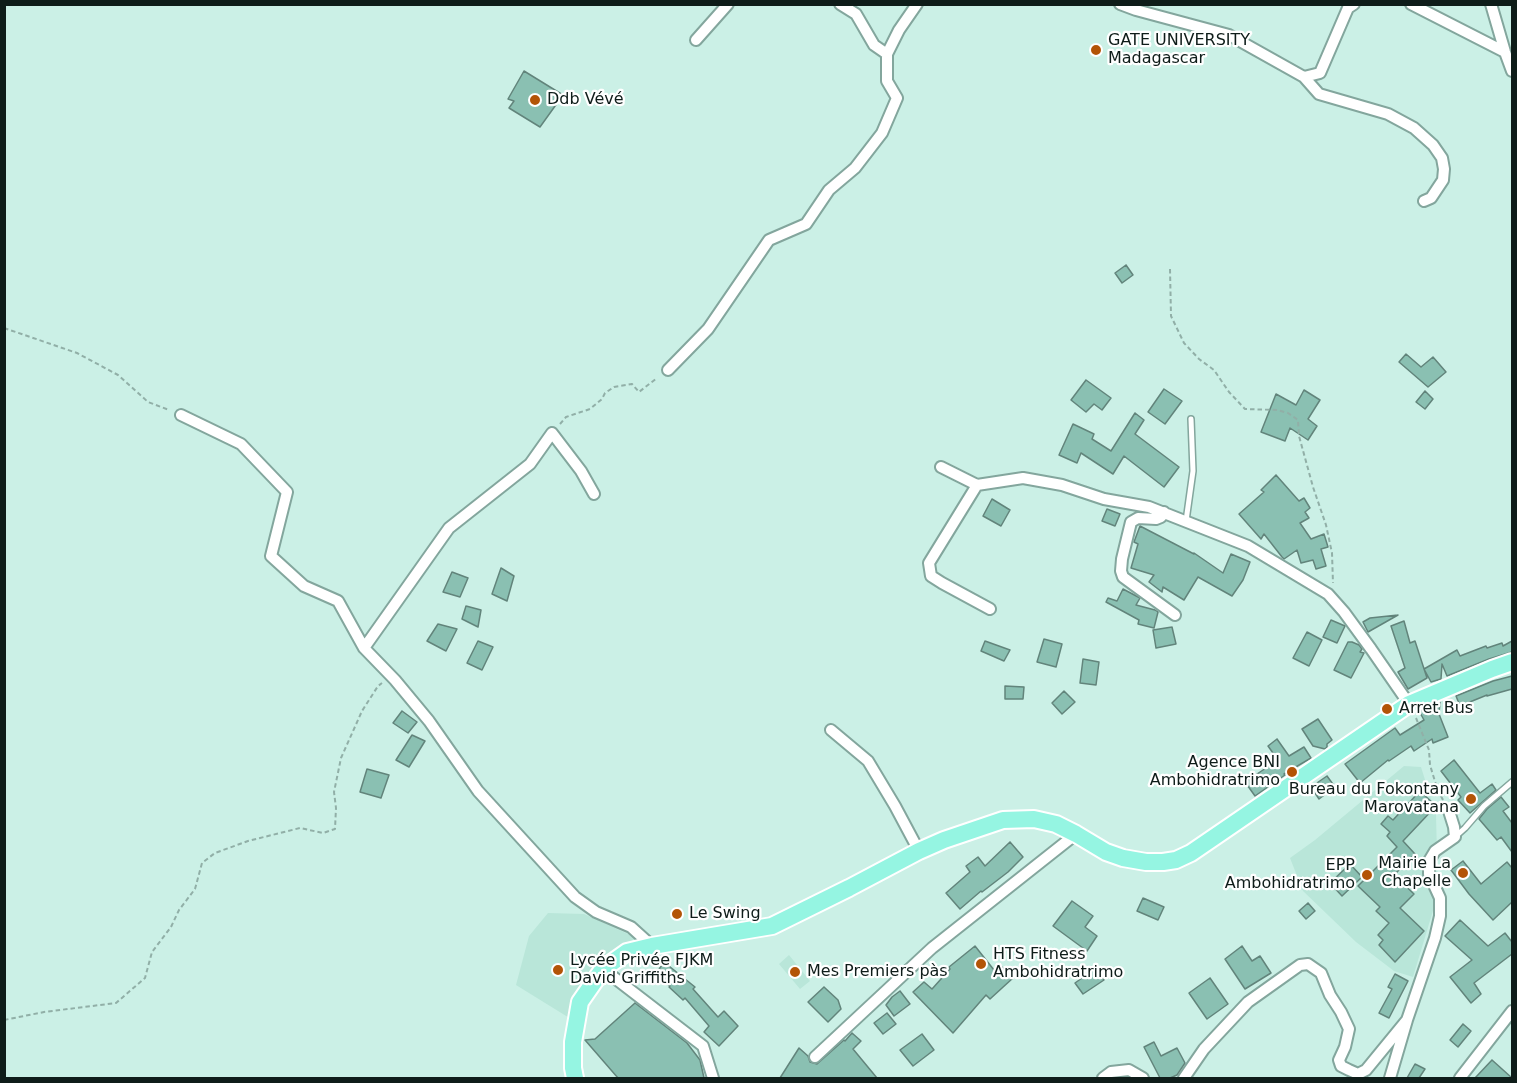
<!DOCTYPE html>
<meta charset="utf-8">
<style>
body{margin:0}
#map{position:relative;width:1517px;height:1083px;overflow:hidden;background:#cbf0e6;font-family:"DejaVu Sans",sans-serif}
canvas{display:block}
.frame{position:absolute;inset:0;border:6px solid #0e1c19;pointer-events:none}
</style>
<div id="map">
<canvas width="1517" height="1083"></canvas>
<div class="frame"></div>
</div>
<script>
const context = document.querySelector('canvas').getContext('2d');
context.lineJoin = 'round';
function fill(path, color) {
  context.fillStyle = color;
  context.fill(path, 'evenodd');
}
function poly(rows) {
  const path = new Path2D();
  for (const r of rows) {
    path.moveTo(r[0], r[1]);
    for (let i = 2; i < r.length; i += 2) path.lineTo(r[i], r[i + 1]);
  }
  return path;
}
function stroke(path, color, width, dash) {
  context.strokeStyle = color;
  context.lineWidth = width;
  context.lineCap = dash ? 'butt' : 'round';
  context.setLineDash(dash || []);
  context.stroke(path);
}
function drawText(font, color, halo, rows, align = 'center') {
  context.font = font + ' "DejaVu Sans",sans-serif';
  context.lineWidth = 4.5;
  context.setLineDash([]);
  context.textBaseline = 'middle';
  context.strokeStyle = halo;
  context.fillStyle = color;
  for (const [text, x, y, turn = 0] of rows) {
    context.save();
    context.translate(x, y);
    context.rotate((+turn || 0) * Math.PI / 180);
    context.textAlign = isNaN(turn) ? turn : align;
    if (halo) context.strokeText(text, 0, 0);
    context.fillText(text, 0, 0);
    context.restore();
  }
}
fill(poly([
 [1404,766,1421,767,1436,815,1438,894,1413,977,1394,971,1356,942,1303,891,1290,858,1315,840],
 [548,913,584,914,637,938,607,955,585,984,571,1019,516,985,529,936],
 [789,955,810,981,800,989,779,964]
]), '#b9e6d9');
const building = poly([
 [524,71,563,95,540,127,509,108,514,101,508,99,524,71],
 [1126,265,1133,275,1122,283,1115,273,1126,265],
 [1406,354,1421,367,1433,357,1446,372,1428,387,1399,362,1406,354],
 [1086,380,1111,398,1102,410,1094,404,1086,412,1071,400,1086,380],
 [1164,389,1182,401,1165,424,1148,412,1164,389],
 [1304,390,1320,400,1308,419,1317,426,1308,440,1290,428,1285,441,1261,432,1276,394,1296,405,1304,390],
 [1425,391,1433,399,1425,409,1416,402,1425,391],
 [1135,413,1144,420,1135,434,1179,467,1164,487,1124,456,1113,474,1081,453,1077,463,1059,455,1073,424,1094,434,1092,439,1111,451,1135,413],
 [1276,475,1299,501,1304,498,1310,508,1305,512,1309,518,1300,523,1311,539,1324,534,1328,547,1321,549,1326,566,1316,569,1313,560,1301,563,1297,550,1284,559,1282,557,1264,534,1261,539,1239,514,1264,492,1261,490,1276,475],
 [992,499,1010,510,1001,526,983,516,992,499],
 [1107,509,1120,514,1115,526,1102,521,1107,509],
 [1140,526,1194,554,1194,553,1223,573,1231,554,1250,562,1243,580,1232,596,1198,577,1184,600,1163,587,1162,592,1149,582,1154,575,1131,568,1138,544,1134,542,1140,526],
 [501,568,514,576,507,601,492,594,501,568],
 [452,572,468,578,460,597,443,592,452,572],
 [1123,589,1140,598,1136,605,1155,610,1158,612,1154,628,1138,624,1139,620,1106,602,1108,598,1117,601,1123,589],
 [466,606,481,610,478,627,462,619,466,606],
 [1398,615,1368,632,1363,622,1370,618,1398,615],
 [1331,620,1345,626,1337,643,1323,637,1331,620],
 [1404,621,1410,643,1415,641,1427,678,1408,689,1398,672,1405,668,1391,626,1404,621],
 [438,624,457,629,446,651,427,641,438,624],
 [1172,627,1176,644,1156,648,1153,630,1172,627],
 [1307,632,1322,640,1309,666,1293,658,1307,632],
 [1044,639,1062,644,1056,667,1037,662,1044,639],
 [478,641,493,647,482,670,467,663,478,641],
 [985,641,1010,650,1004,661,981,651,985,641],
 [1512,641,1512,652,1489,659,1447,676,1442,664,1441,679,1431,682,1424,669,1457,650,1460,656,1486,646,1487,648,1502,643,1503,646,1512,641],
 [1348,642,1352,642,1359,645,1362,649,1360,652,1364,653,1351,678,1334,670,1348,642],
 [1083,659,1099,662,1096,685,1080,683,1083,659],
 [1512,676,1512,689,1487,696,1487,695,1460,706,1456,696,1493,681,1512,676],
 [1005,686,1024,687,1023,699,1005,699,1005,686],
 [1064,691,1075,702,1062,714,1052,703,1064,691],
 [1440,702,1439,714,1448,737,1433,743,1432,739,1414,751,1411,746,1389,761,1388,760,1360,783,1345,764,1395,728,1400,735,1424,720,1419,711,1440,702],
 [402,711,417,722,408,733,393,723,402,711],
 [1318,719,1332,740,1327,744,1327,747,1325,749,1313,746,1302,729,1318,719],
 [412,735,425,741,409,767,396,760,412,735],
 [1277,739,1289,756,1304,747,1311,758,1284,774,1285,775,1255,796,1245,782,1278,760,1268,746,1277,739],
 [1454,760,1480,793,1492,784,1496,790,1470,813,1458,800,1461,797,1441,771,1454,760],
 [367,769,389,775,381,798,360,792,367,769],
 [1327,776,1335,787,1319,799,1311,787,1327,776],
 [1420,791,1436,806,1403,841,1415,854,1394,875,1414,894,1400,908,1424,931,1395,962,1379,945,1383,940,1378,935,1389,923,1376,911,1380,907,1358,886,1397,847,1387,836,1390,832,1381,824,1388,816,1393,820,1420,791],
 [1501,797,1509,807,1503,811,1512,823,1512,852,1501,837,1497,840,1479,819,1487,809,1501,797],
 [1010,842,1023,857,1008,872,982,892,981,891,960,909,946,893,970,872,966,866,978,857,985,866,1010,842],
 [1463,861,1481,884,1507,862,1512,868,1512,902,1493,920,1469,894,1451,870,1463,861],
 [1350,864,1362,877,1342,896,1330,883,1350,864],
 [1143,898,1164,907,1158,920,1137,911,1143,898],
 [1072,901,1093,916,1085,927,1097,936,1087,951,1053,926,1072,901],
 [1308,903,1315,911,1306,919,1299,911,1308,903],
 [1460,920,1488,946,1505,933,1512,942,1512,954,1474,983,1481,994,1471,1003,1450,977,1472,960,1445,936,1460,920],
 [975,946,994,970,1000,965,1013,978,990,999,986,995,953,1033,913,992,924,982,932,989,950,969,949,967,975,946],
 [1242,946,1252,961,1260,956,1271,973,1245,989,1225,959,1242,946],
 [664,962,695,987,693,989,718,1017,724,1011,738,1026,719,1046,704,1032,709,1026,685,998,683,1000,669,987,670,986,655,975,664,962],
 [1096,968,1104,980,1083,994,1075,983,1096,968],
 [1395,974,1408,981,1389,1018,1379,1013,1392,989,1388,987,1395,974],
 [1210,978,1228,1004,1207,1019,1189,993,1210,978],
 [824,987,838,1000,841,1009,828,1022,808,1002,824,987],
 [900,991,910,1004,894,1016,886,1005,892,997,900,991],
 [635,1003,687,1043,700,1060,704,1078,618,1078,585,1040,595,1039,635,1003],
 [887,1013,896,1024,883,1034,874,1023,887,1013],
 [1463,1024,1471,1031,1458,1047,1450,1040,1463,1024],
 [852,1033,861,1041,853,1049,877,1078,780,1078,799,1048,808,1056,810,1062,817,1064,844,1040,845,1041,852,1033],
 [922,1034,934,1050,913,1066,900,1050,922,1034],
 [1154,1042,1161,1056,1177,1048,1185,1063,1177,1075,1170,1078,1160,1078,1144,1047,1154,1042],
 [1492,1060,1512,1078,1475,1078,1492,1060],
 [1415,1064,1425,1069,1419,1078,1407,1078,1415,1064]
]);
fill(building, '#8ac0b2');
stroke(building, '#62847b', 1.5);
const service = poly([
 [1186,521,1193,471,1191,419],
 [1456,836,1465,828,1484,806,1512,782]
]);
const minor = poly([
 [840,4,856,14,874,45,887,54],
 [1120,4,1136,10,1229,35,1304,77,1319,94,1388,114,1414,128,1433,145,1442,158,1444,169,1443,180,1431,198,1424,201],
 [1411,4,1505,52],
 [1491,4,1505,52,1512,71],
 [696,40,728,4],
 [1304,77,1320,73,1348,8,1354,4],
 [668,370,708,329,769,240,806,224,829,190,855,168,882,133,897,98,887,81,887,54,899,30,917,4],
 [181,415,241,444,287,492,271,556,304,586,338,601,364,648,395,680,429,721,478,791,575,897,596,912,631,927,652,946],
 [941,467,977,485,1023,478,1062,485,1104,499,1149,507,1248,546,1328,594,1344,612,1371,649,1409,704],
 [977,485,929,563,931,576,942,583,990,609],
 [1164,512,1161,517,1156,519,1138,518,1131,522,1122,559,1121,571,1123,577,1175,615],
 [364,648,449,528,530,464,552,433,581,471,594,494],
 [831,730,868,761,895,806,919,851],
 [603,969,703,1046,713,1078],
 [815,1057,932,948,1076,834],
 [1103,1078,1111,1072,1129,1070,1143,1078],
 [1184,1078,1204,1049,1248,1002,1300,965,1308,964,1321,973,1330,995,1341,1012,1349,1029,1345,1047,1339,1060,1341,1066,1349,1070,1358,1074,1366,1070,1407,1020],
 [1390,1078,1407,1020,1435,938,1440,916,1440,898,1429,874,1429,861,1435,851,1455,837,1454,827,1449,811],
 [1460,1078,1512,1011]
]);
const primary = poly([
 [575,1078,573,1068,573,1042,580,1002,603,969,627,952,652,946,772,926,849,888,919,851,944,840,1003,820,1034,819,1056,824,1076,834,1106,852,1123,858,1146,862,1163,862,1176,860,1191,853,1409,704,1492,669,1512,662]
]);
stroke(service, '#83a69d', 8);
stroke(minor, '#83a69d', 14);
stroke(primary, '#fff', 20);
stroke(poly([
 [1170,269,1171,316,1184,343,1199,359,1214,370,1229,392,1245,409,1277,410,1288,413,1298,420,1299,436,1313,487,1326,525,1332,553,1333,583],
 [4,328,77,353,118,375,148,402,169,410],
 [560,424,566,417,590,409,602,399,605,393,614,387,632,384,639,392,657,378],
 [1416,718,1429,750,1430,765,1437,788,1443,800],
 [4,1020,44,1012,116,1003,145,978,152,952,171,927,179,910,195,889,202,863,215,853,248,841,300,828,323,833,335,829,336,808,334,792,341,758,362,711,378,686,382,683]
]), '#91afa7', 2, [4.5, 3]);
stroke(service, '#fff', 5);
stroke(minor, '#fff', 10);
stroke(primary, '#95f5e2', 16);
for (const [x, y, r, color] of [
 [1096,50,6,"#b35407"],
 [535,100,6,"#b35407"],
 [1387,709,6,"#b35407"],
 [1292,772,6,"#b35407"],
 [1471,799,6,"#b35407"],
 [1463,873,6,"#b35407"],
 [1367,875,6,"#b35407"],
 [677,914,6,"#b35407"],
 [981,964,6,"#b35407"],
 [558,970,6,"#b35407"],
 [795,972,6,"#b35407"]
]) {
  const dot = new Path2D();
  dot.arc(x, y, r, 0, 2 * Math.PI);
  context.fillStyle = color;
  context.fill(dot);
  stroke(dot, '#fff', 2);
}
drawText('16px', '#0e1c19', '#fff', [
 ["GATE UNIVERSITY",1108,41],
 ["Madagascar",1108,59],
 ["Ddb Vévé",547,100],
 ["Arret Bus",1399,709],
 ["Agence BNI",1280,763,"right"],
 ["Ambohidratrimo",1280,781,"right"],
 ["Bureau du Fokontany",1459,790,"right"],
 ["Marovatana",1459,808,"right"],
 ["Mairie La",1451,864,"right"],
 ["Chapelle",1451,882,"right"],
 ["EPP",1355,866,"right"],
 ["Ambohidratrimo",1355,884,"right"],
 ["Le Swing",689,914],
 ["HTS Fitness",993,955],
 ["Ambohidratrimo",993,973],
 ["Lycée Privée FJKM",570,961],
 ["David Griffiths",570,979],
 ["Mes Premiers pàs",807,972]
], 'left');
</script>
